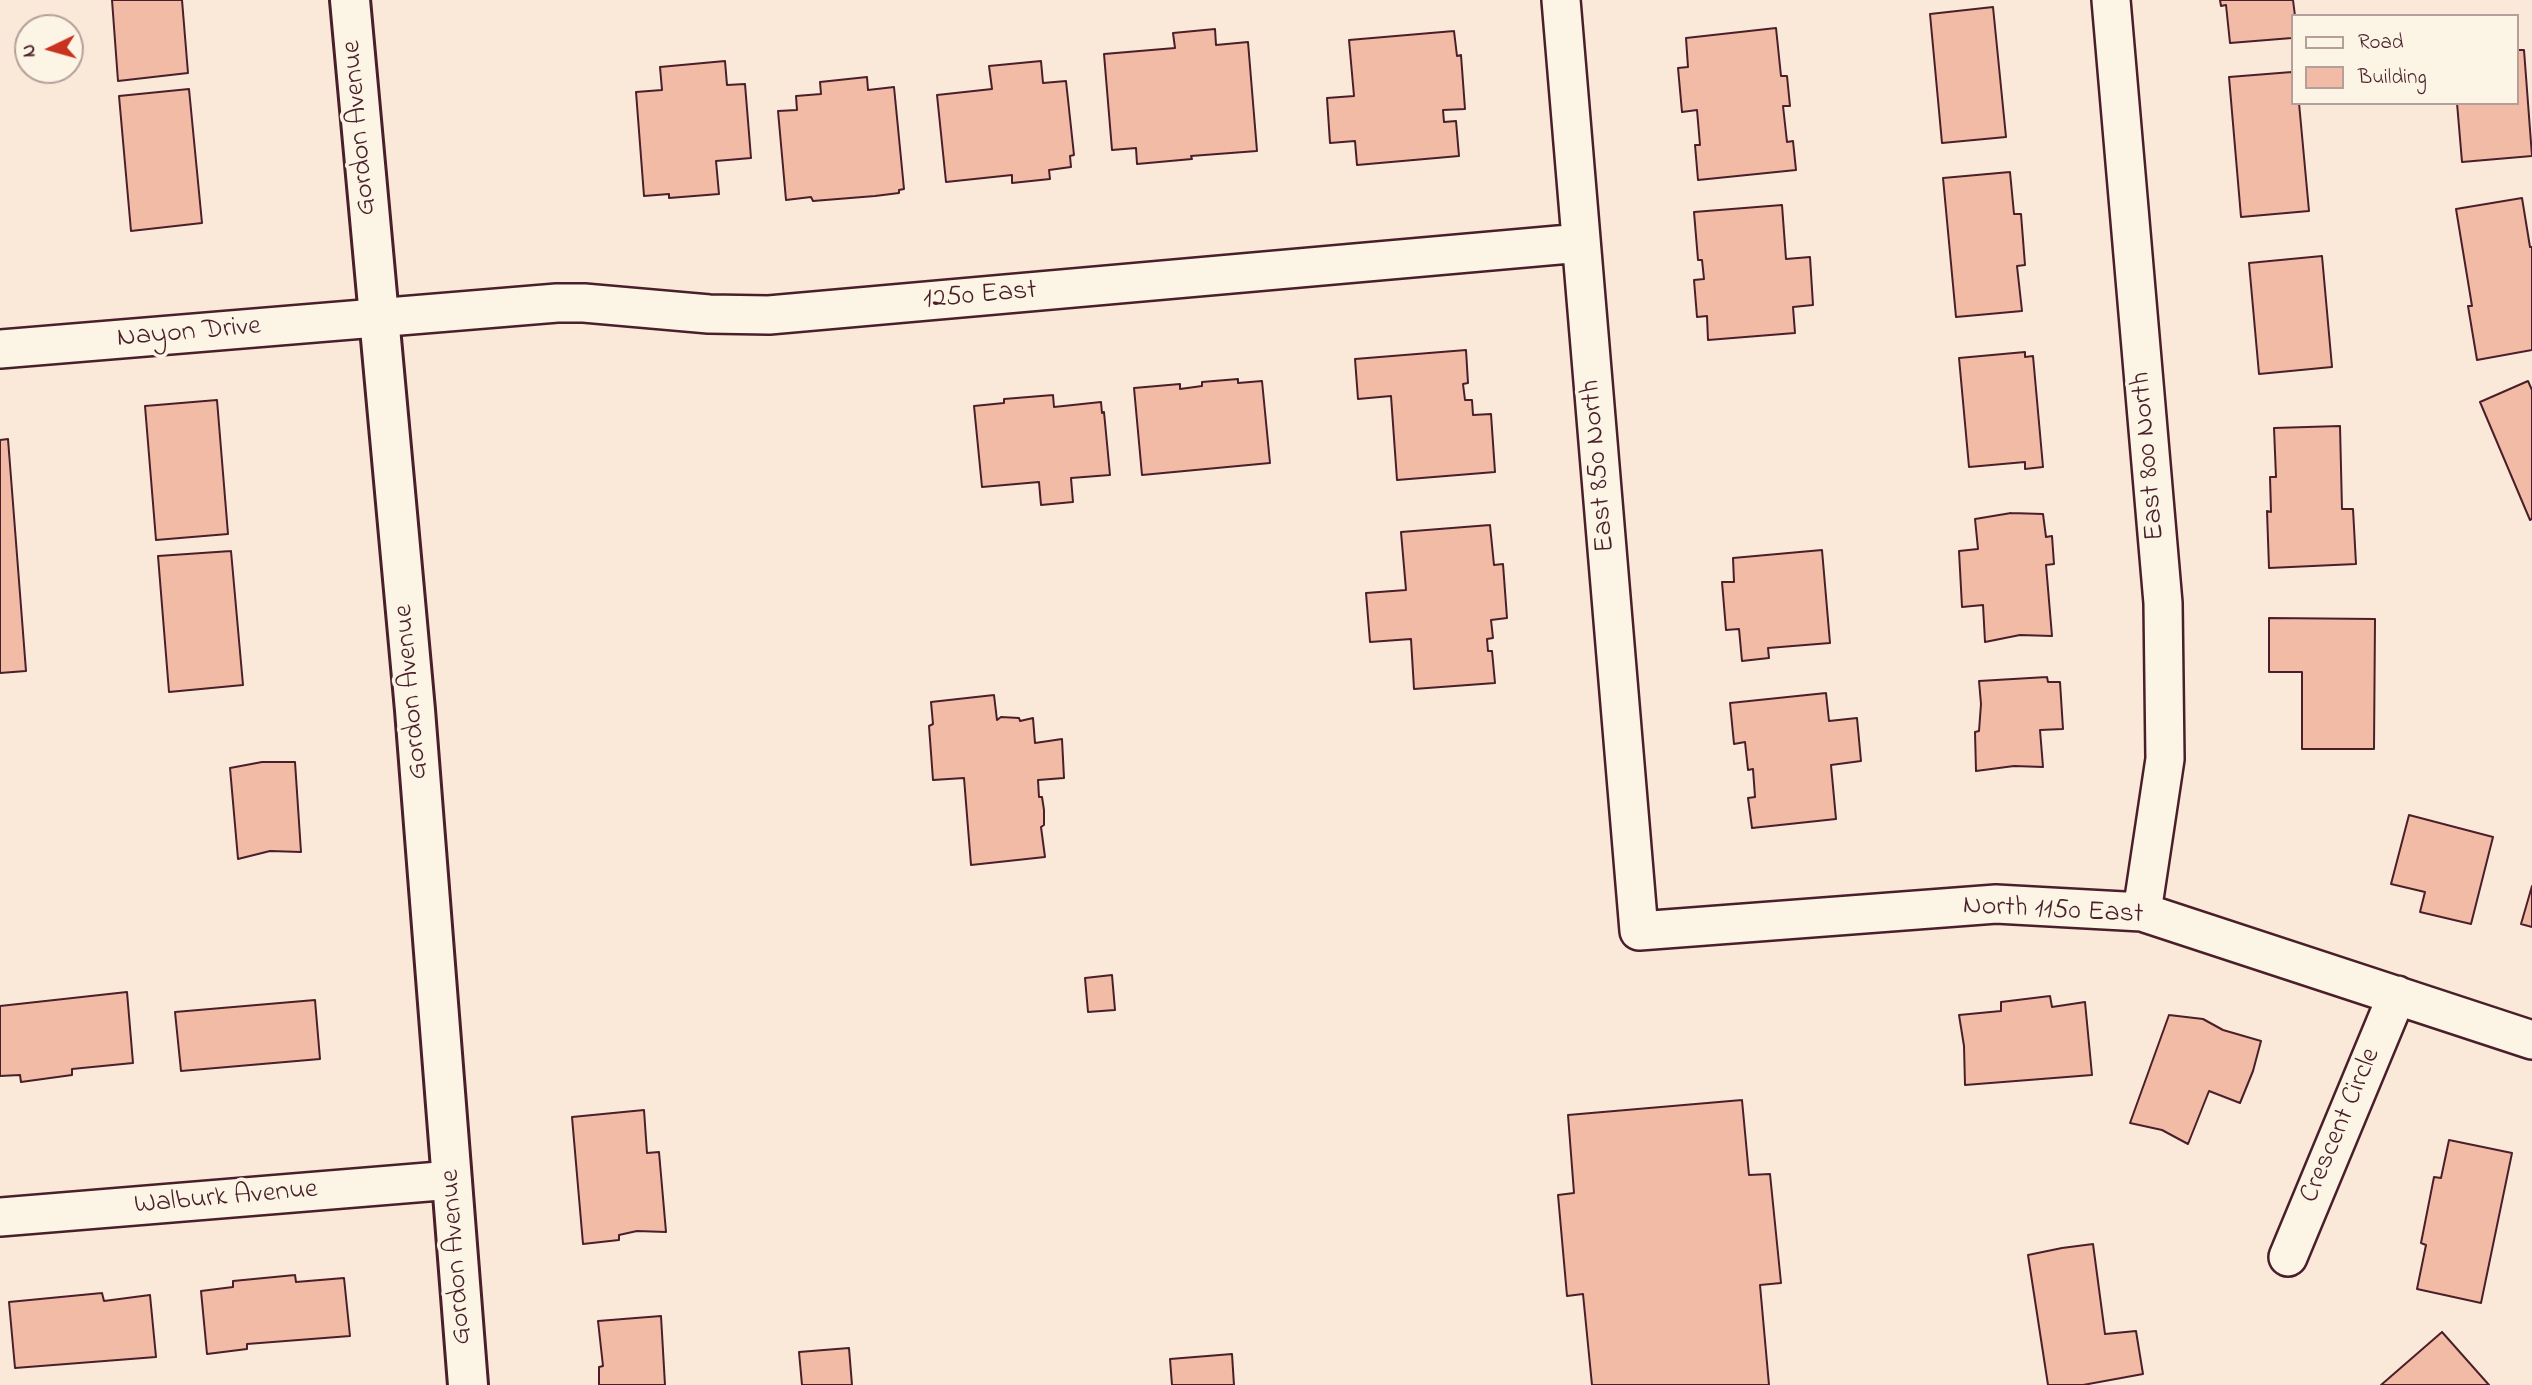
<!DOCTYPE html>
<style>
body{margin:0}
#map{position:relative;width:2532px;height:1385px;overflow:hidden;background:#fae9d8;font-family:"Indie Flower",sans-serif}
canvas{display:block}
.legend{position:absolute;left:2291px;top:14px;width:228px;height:91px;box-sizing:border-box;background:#fcf5e5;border:2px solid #b59f9b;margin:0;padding:9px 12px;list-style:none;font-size:21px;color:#4a1f2b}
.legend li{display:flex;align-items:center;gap:14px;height:35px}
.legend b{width:35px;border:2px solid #b59f9b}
.north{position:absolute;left:14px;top:14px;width:70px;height:70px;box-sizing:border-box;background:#fcf5e5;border:2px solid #b59f9b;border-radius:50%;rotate:265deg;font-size:19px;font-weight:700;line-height:28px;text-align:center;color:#4a1f2b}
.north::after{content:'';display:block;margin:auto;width:24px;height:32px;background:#c8321e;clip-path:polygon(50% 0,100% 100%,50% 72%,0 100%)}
</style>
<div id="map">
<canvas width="2532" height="1385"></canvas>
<ul class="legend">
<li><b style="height:9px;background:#fcf5e5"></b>Road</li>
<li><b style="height:19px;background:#f1bba5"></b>Building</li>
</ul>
<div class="north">N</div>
</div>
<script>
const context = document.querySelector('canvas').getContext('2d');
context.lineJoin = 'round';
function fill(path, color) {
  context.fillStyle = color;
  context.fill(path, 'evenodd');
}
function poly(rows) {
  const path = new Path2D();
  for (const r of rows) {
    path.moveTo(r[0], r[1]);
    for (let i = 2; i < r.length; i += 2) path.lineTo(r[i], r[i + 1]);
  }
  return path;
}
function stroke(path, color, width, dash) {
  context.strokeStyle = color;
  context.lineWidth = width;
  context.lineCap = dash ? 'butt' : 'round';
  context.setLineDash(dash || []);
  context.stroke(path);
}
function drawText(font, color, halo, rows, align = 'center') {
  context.font = font + ' "Indie Flower",sans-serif';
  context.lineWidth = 7;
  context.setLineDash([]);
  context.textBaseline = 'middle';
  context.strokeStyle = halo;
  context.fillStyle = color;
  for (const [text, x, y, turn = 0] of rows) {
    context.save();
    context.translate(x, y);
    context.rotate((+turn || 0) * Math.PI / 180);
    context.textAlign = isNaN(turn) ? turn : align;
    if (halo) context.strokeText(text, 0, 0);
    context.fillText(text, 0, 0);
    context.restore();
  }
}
const building = poly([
 [112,0,182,0,188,73,118,81,112,0],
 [2220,0,2293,0,2295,16,2292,16,2292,38,2230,43,2226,5,2221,6,2220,0],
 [1993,7,2006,137,1942,143,1930,14,1993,7],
 [1776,28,1781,76,1787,76,1790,106,1783,106,1787,142,1793,141,1796,170,1698,180,1695,145,1700,145,1697,110,1682,112,1678,68,1688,67,1686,38,1776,28],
 [1215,29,1216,45,1248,42,1257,151,1191,156,1192,159,1137,164,1136,148,1112,150,1104,54,1175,48,1173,33,1215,29],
 [1454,31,1457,56,1461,55,1465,109,1443,110,1444,122,1456,121,1459,156,1357,165,1355,141,1330,143,1327,98,1354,96,1349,40,1454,31],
 [2516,50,2524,50,2532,156,2462,162,2457,103,2516,103,2516,50],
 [725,61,727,85,745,84,751,158,716,161,719,194,669,198,669,194,644,196,636,92,662,90,660,67,725,61],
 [1041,61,1043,83,1066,81,1074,155,1070,156,1071,167,1049,170,1050,179,1012,183,1012,175,946,182,937,95,992,89,989,66,1041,61],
 [2292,72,2292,103,2299,103,2309,211,2241,217,2229,77,2292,72],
 [867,77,868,90,894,87,904,189,899,190,899,193,875,196,813,201,811,197,786,200,778,111,797,110,796,96,821,94,820,82,867,77],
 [189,89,202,223,131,231,119,96,189,89],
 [2010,172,2014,214,2021,214,2025,265,2017,266,2022,311,1956,317,1943,178,2010,172],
 [2522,198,2530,247,2532,247,2532,350,2477,360,2468,306,2472,306,2456,209,2522,198],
 [1782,205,1786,259,1810,257,1813,305,1793,307,1795,333,1708,340,1707,316,1697,317,1694,280,1704,279,1702,260,1698,260,1694,212,1782,205],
 [2322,256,2332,367,2259,374,2249,263,2322,256],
 [1466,350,1468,383,1463,384,1465,400,1472,400,1473,415,1491,414,1495,472,1397,480,1391,396,1358,399,1355,359,1466,350],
 [2025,352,2025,357,2033,356,2043,467,2025,469,2025,462,1969,467,1959,358,2025,352],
 [1238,379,1238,383,1262,381,1270,463,1142,475,1134,388,1180,384,1180,389,1202,386,1202,382,1238,379],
 [2528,381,2532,390,2532,519,2530,520,2480,402,2528,381],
 [1053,395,1054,407,1101,402,1102,413,1104,412,1110,475,1071,478,1073,502,1041,505,1039,482,982,487,974,406,1004,403,1004,399,1053,395],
 [217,400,228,534,156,540,145,406,217,400],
 [2340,426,2342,509,2353,509,2356,564,2269,568,2267,511,2271,512,2270,477,2276,477,2274,428,2340,426],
 [8,439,26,671,0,673,0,440,8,439],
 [2011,513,2043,514,2046,537,2052,536,2054,564,2046,565,2052,636,2020,635,1985,642,1983,605,1962,607,1959,551,1978,549,1975,519,2011,513],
 [1490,525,1494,565,1503,564,1507,618,1491,620,1493,638,1487,639,1488,651,1492,651,1495,683,1414,689,1411,639,1370,642,1366,593,1406,590,1401,532,1490,525],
 [1822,550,1830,643,1768,648,1769,658,1742,661,1739,629,1726,630,1722,582,1734,582,1733,558,1822,550],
 [231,551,243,685,169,692,158,556,231,551],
 [2269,618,2375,619,2374,749,2302,749,2302,672,2269,672,2269,618],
 [2047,677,2048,682,2060,682,2063,729,2040,730,2043,767,2014,766,1976,771,1975,732,1979,731,1981,704,1979,681,2047,677],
 [1826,693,1829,721,1857,718,1861,761,1831,765,1836,819,1752,828,1748,798,1755,797,1753,769,1748,770,1745,742,1734,744,1730,703,1826,693],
 [994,695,997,720,1001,717,1019,718,1020,721,1033,718,1035,743,1062,739,1064,778,1038,780,1039,797,1042,797,1044,810,1044,825,1041,827,1045,857,971,865,964,778,933,780,929,726,933,724,931,702,994,695],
 [262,762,295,762,301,852,270,851,238,859,230,768,262,762],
 [2409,815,2493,837,2471,924,2420,912,2425,892,2391,884,2409,815],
 [2532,886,2532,927,2521,924,2532,886],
 [1112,975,1115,1010,1088,1012,1085,978,1112,975],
 [127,992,133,1063,72,1069,72,1075,21,1082,20,1075,0,1076,0,1006,127,992],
 [2050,996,2052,1007,2085,1002,2092,1075,1965,1085,1964,1046,1959,1015,2001,1011,2001,1002,2050,996],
 [315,1000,320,1059,181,1071,175,1012,315,1000],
 [2169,1015,2203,1019,2223,1030,2261,1041,2253,1071,2240,1103,2209,1091,2188,1144,2162,1130,2130,1123,2169,1015],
 [1742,1100,1749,1175,1770,1174,1781,1283,1760,1285,1769,1385,1592,1385,1583,1294,1567,1296,1558,1195,1574,1193,1568,1115,1742,1100],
 [644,1110,647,1153,659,1152,666,1232,637,1231,619,1235,619,1240,583,1244,572,1117,644,1110],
 [2449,1140,2512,1153,2481,1303,2417,1289,2426,1245,2421,1243,2434,1177,2441,1178,2449,1140],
 [2093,1244,2105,1334,2136,1331,2143,1374,2083,1385,2048,1385,2028,1255,2062,1248,2093,1244],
 [295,1275,296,1282,344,1278,350,1336,247,1344,247,1349,207,1354,201,1291,233,1287,233,1281,295,1275],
 [102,1293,104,1301,150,1295,156,1357,15,1368,9,1302,102,1293],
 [661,1316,665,1385,599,1385,599,1367,603,1366,598,1321,661,1316],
 [2442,1332,2489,1385,2381,1385,2442,1332],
 [849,1348,852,1385,802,1385,799,1352,849,1348],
 [1232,1354,1234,1385,1172,1385,1170,1359,1232,1354]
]);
fill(building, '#f1bba5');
stroke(building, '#4a1f2b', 2);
const minor = poly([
 [1561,0,1639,931,1996,904,2142,912,2532,1040],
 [2111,0,2163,603,2165,759,2142,912],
 [0,349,557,303,584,303,709,314,769,315,1581,243],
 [0,1217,452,1180],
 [2288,1257,2397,995]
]);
const secondary = poly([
 [350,0,415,710,468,1385]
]);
stroke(minor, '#4a1f2b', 42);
stroke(secondary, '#4a1f2b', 44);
stroke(minor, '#fcf5e5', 37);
stroke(secondary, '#fcf5e5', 38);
drawText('28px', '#4a1f2b', '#fcf5e5', [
 ["Gordon Avenue",361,128,-95],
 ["1250 East",980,297,-5],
 ["Nayon Drive",189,334,-5],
 ["East 800 North",2150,456,-95],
 ["East 850 North",1600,466,-95],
 ["Gordon Avenue",413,692,-95],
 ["North 1150 East",2053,912,3],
 ["Crescent Circle",2342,1126,-67],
 ["Walburk Avenue",226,1199,-5],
 ["Gordon Avenue",458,1257,-94]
]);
</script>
